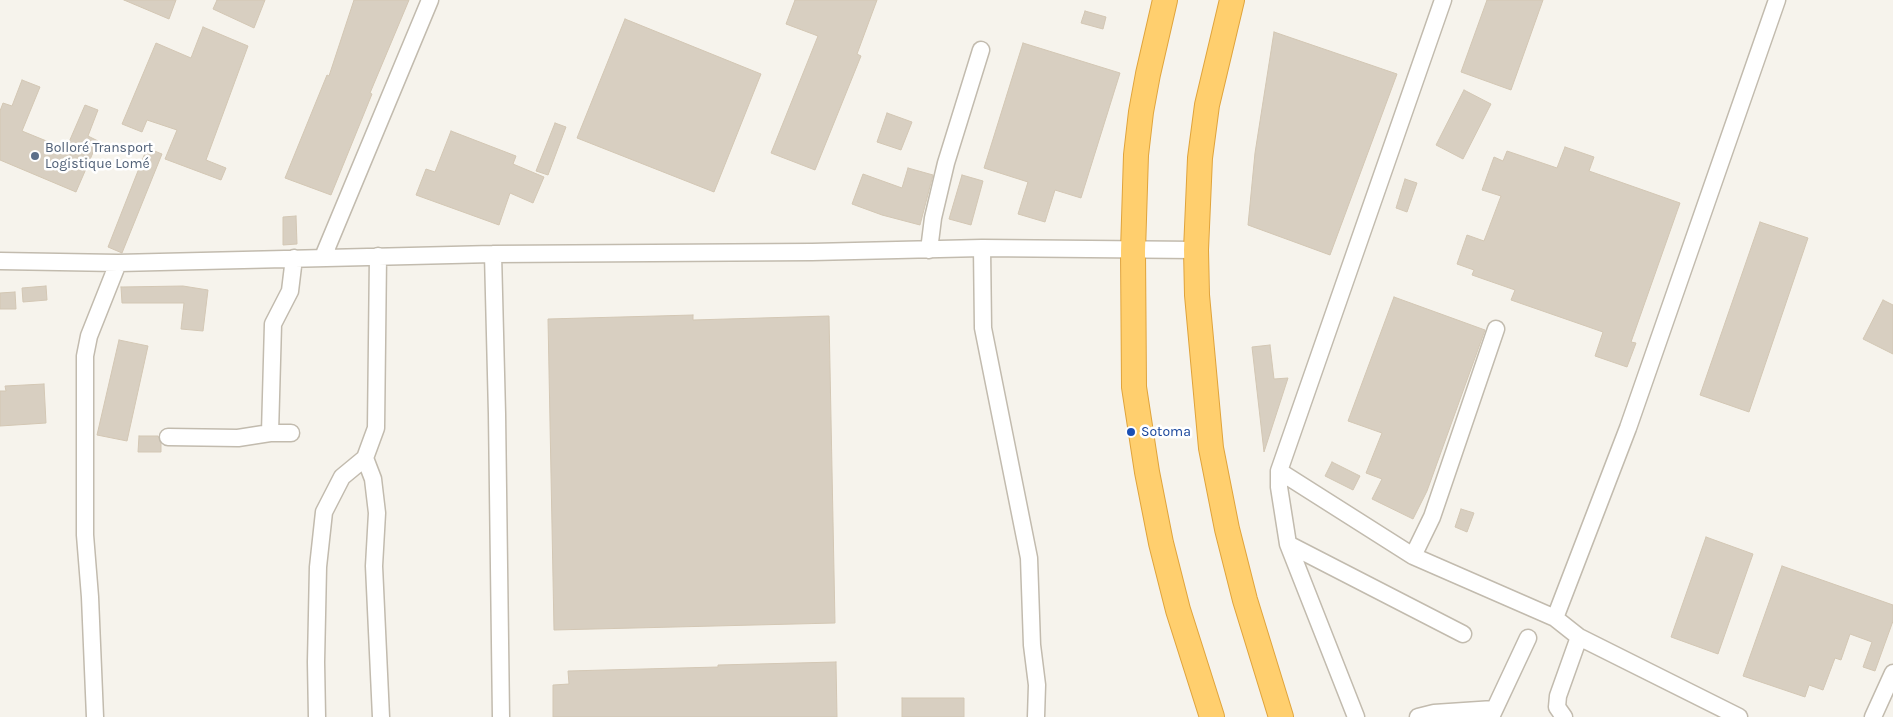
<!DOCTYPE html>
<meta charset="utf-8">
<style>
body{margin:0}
canvas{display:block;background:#f6f3ec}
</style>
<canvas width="1893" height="717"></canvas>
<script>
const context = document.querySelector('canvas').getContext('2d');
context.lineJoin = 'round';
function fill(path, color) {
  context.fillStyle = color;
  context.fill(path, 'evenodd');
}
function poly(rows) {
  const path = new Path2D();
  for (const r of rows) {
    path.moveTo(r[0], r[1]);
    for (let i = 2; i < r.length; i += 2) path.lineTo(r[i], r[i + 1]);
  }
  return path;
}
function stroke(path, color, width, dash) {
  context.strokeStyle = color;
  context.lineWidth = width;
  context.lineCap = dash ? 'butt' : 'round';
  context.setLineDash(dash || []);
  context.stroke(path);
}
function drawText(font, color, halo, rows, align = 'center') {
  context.font = font + ' Karla,sans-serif';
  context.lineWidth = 5;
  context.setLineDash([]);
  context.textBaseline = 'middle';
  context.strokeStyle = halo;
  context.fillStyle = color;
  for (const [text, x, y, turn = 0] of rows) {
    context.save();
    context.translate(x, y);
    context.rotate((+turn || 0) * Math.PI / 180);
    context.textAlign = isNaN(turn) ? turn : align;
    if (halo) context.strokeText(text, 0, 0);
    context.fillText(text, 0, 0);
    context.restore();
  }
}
const building = poly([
 [124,0,176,0,169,19,124,0],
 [217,0,265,0,254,28,213,9,217,0],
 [354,0,409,0,370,93,372,94,331,195,285,178,327,75,329,76,354,0],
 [795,0,877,0,857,54,861,56,815,170,771,153,818,36,786,24,795,0],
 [1487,0,1543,0,1511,90,1461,72,1487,0],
 [1085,11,1106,17,1103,29,1081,23,1085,11],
 [625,19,761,74,714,192,577,138,625,19],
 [203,27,248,46,206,160,226,168,221,180,165,159,177,130,147,120,142,132,122,124,156,43,191,58,203,27],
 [1274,32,1397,74,1330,255,1248,225,1255,153,1274,32],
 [1023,43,1120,73,1081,198,1055,190,1045,222,1018,214,1028,182,984,168,1023,43],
 [22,80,40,87,22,131,66,149,85,105,98,110,88,136,98,141,76,192,0,160,0,111,3,103,12,106,22,80],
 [1464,90,1491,104,1463,159,1436,145,1464,90],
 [887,113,912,122,901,150,877,142,887,113],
 [555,123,566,127,548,175,536,171,555,123],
 [451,131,516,156,513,164,544,177,533,203,510,193,499,225,416,195,426,169,435,172,451,131],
 [1565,147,1594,157,1589,171,1680,203,1631,342,1636,343,1627,367,1595,356,1603,332,1511,300,1515,290,1472,275,1474,270,1457,264,1467,235,1484,241,1501,196,1482,190,1494,157,1503,161,1507,151,1557,168,1565,147],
 [147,148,162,154,122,253,108,247,147,148],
 [908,168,933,175,920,225,882,215,852,204,863,174,902,188,908,168],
 [962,175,983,181,971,225,949,219,962,175],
 [1405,179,1417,183,1407,212,1396,208,1405,179],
 [296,216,297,244,283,245,283,217,296,216],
 [1760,222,1808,238,1749,412,1700,395,1760,222],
 [46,286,47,300,23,302,22,288,46,286],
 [121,287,183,286,208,290,203,331,181,329,184,303,122,303,121,287],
 [15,292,16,309,0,309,0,293,15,292],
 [1394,297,1485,330,1427,491,1413,519,1372,499,1382,479,1366,473,1382,433,1348,421,1394,297],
 [1883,300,1893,305,1893,354,1863,339,1883,300],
 [693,315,693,320,829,316,835,623,554,630,548,319,693,315],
 [119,340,148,346,127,441,97,435,119,340],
 [1270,345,1274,379,1288,378,1264,452,1252,347,1270,345],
 [44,384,46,423,0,426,0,391,6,391,5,386,44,384],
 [139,436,158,436,161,444,161,452,138,452,139,436],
 [1332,462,1360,476,1353,490,1325,476,1332,462],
 [1461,509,1474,513,1467,532,1455,527,1461,509],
 [1706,537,1753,554,1718,654,1671,637,1706,537],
 [1782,566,1893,605,1893,621,1875,671,1863,667,1872,642,1850,634,1841,660,1835,658,1823,690,1809,685,1805,697,1743,676,1782,566],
 [836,662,837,717,553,717,553,685,569,684,568,671,718,667,718,665,836,662],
 [902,698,964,698,964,717,902,717,902,698]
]);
fill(building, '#d8cfc1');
stroke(building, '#d3c7b4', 1);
const minor = poly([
 [982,248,983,328,1029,558,1032,645,1037,685,1036,717],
 [929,250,933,218,946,163,981,50],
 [493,254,497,414,501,717],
 [323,257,430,0],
 [0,261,118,263,493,254,812,252,982,248,1196,250],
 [270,433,273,324,290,291,294,258],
 [168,437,238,438,270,433,291,433],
 [365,458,376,428,378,256],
 [1279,471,1413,556,1555,618,1579,637,1739,717],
 [1288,544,1463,634],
 [1413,556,1432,517,1496,329],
 [1555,618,1628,428,1777,0],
 [95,717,90,597,85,535,85,356,89,336,118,263],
 [317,717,316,662,318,567,324,512,342,477,365,458,373,479,377,513,374,566,381,717],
 [1356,717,1288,544,1279,487,1279,471,1443,0],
 [1418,717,1434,713,1494,709],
 [1491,717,1528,638],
 [1564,717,1557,707,1558,696,1579,637],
 [1873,717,1893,673]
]);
const highway = poly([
 [1165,0,1148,74,1141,112,1136,155,1133,251,1134,387,1147,472,1161,543,1178,610,1212,717],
 [1232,0,1207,105,1200,158,1196,250,1197,295,1211,448,1227,529,1245,600,1281,717]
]);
stroke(minor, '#c2bbae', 19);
stroke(highway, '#e0a43c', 26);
stroke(minor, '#fff', 16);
stroke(highway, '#ffcf6e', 24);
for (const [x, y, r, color] of [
 [35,156,5,"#5c6f8a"],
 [1131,432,5,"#1a4fb4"]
]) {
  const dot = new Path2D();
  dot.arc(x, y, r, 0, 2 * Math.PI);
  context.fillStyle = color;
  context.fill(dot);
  stroke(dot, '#fff', 2);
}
drawText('14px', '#4e5e75', '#fff', [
 ["Bolloré Transport",45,148],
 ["Logistique Lomé",45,164]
], 'left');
drawText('14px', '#164399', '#fff', [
 ["Sotoma",1141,432]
], 'left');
</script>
